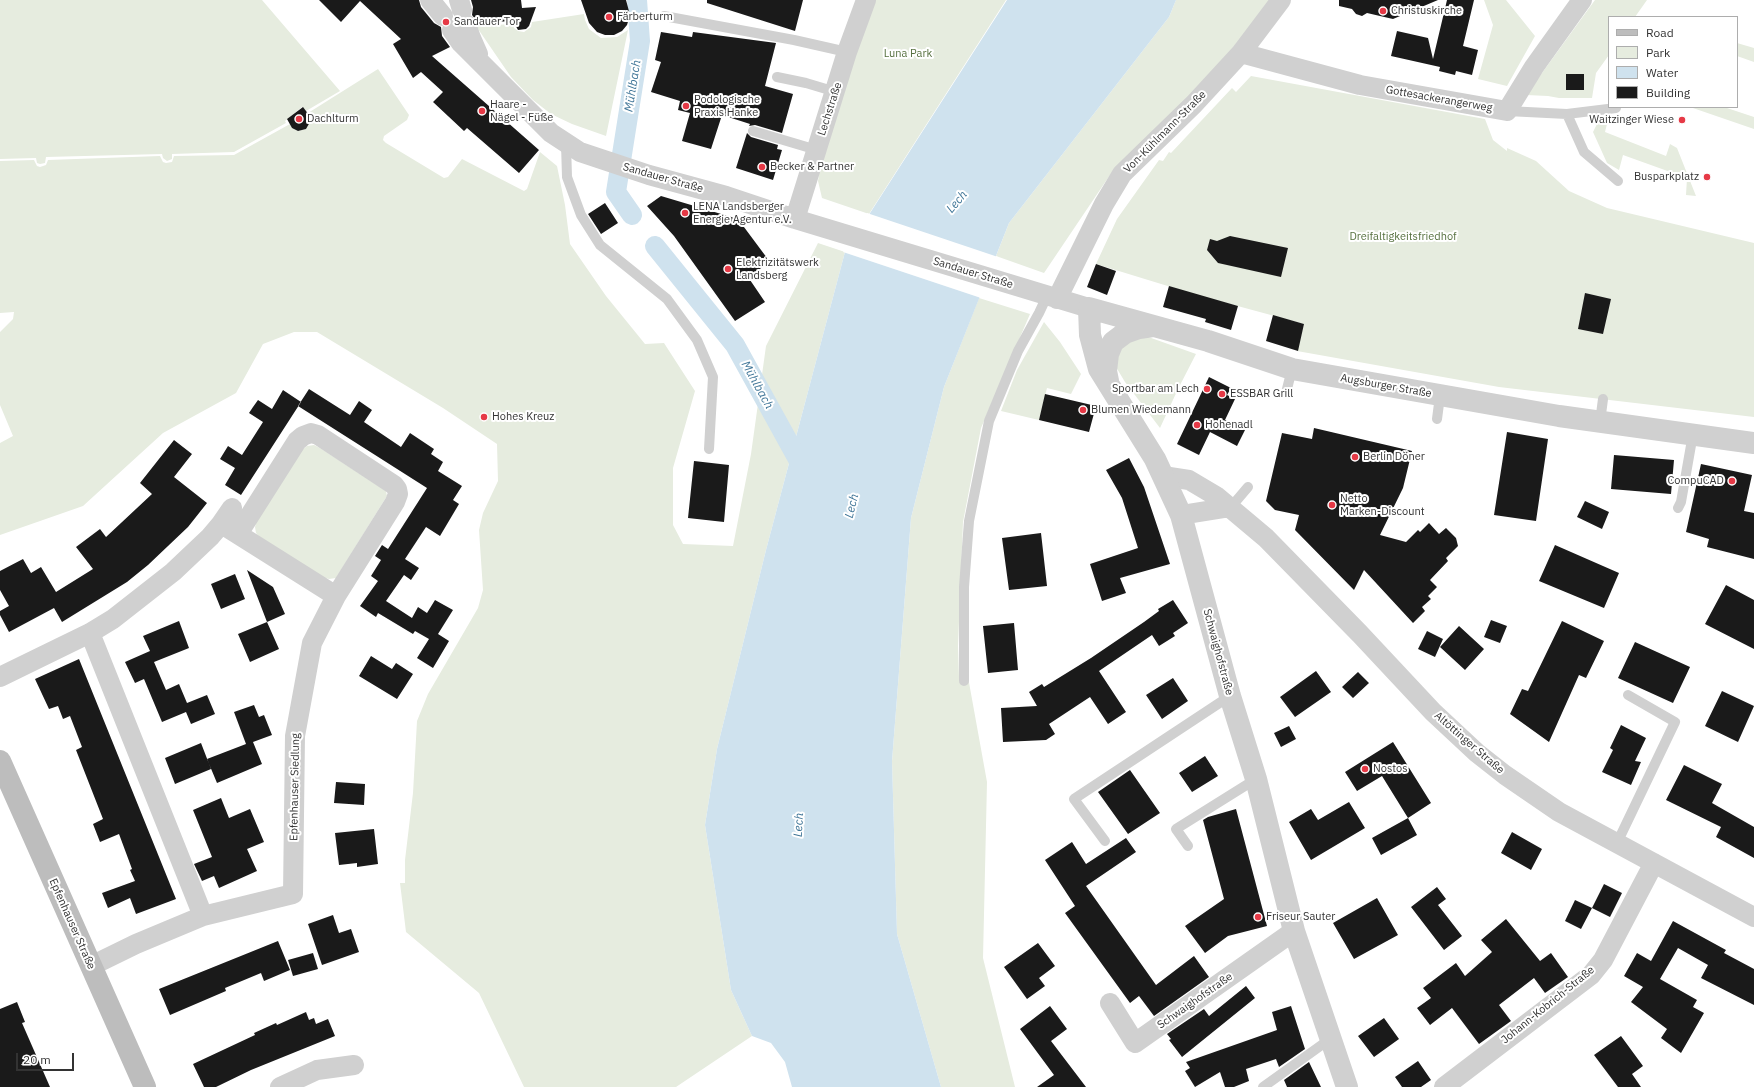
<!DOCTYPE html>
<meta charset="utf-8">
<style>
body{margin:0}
#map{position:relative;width:1754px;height:1087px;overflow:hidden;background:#fff;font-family:"IBM Plex Sans",sans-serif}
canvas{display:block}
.legend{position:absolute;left:1608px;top:16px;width:130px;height:92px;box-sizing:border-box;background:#fff;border:1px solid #adadad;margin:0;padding:5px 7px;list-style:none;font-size:12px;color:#333}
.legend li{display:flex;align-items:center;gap:8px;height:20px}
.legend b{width:20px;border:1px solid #adadad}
.scale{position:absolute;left:16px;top:1053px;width:58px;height:18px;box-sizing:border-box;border:2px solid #333;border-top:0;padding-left:5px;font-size:12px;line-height:14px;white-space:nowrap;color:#333;-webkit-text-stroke:3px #fff;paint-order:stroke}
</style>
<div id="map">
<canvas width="1754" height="1087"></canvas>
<ul class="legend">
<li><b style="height:5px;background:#bdbdbd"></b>Road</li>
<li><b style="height:11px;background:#e6ecdf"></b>Park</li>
<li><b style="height:11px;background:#cfe2ee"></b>Water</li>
<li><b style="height:11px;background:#1a1a1a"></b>Building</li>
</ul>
<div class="scale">20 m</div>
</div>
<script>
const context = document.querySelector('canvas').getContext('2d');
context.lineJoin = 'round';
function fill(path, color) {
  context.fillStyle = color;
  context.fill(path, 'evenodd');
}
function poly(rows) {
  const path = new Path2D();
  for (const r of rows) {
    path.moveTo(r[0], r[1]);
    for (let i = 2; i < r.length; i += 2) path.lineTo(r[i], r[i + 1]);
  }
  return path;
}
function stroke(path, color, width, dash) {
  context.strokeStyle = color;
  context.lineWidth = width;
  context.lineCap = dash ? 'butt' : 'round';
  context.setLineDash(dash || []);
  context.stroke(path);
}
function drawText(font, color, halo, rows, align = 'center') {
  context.font = font + ' "IBM Plex Sans",sans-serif';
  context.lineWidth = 4;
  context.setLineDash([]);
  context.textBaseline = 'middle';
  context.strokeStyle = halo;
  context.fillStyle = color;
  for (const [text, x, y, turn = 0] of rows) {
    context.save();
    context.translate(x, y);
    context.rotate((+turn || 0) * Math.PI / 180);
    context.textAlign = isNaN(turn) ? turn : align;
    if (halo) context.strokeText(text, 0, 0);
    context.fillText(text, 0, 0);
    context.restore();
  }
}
fill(poly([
 [0,0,262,0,340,91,306,111,302,107,285,121,286,123,234,152,172,154,172,159,167,161,163,158,162,154,46,157,45,163,40,164,37,163,36,158,0,159],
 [870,0,1006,0,869,214,822,198,818,181,823,150],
 [1176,0,1276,0,1239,48,1114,169,1044,273,996,256,1009,223,1169,17],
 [1484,0,1506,0,1535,36,1507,86,1478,79,1493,25],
 [1595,0,1647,0,1635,17,1609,17,1609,55,1596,73,1592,98,1559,98,1548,96,1526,95],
 [584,14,585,20,589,29,601,38,617,37,628,30,606,136,572,124,551,114,533,100,511,77,476,26,513,24,514,28,518,31,524,32,531,27,532,22],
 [1737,43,1754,48,1754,62,1737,56],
 [378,69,409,115,407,120,384,136,383,140,386,143,444,178,448,177,462,159,524,191,527,189,540,152,557,166,565,205,570,244,606,296,645,344,664,343,695,391,673,468,673,525,683,544,733,546,751,454,766,346,818,243,845,252,766,550,717,749,705,825,731,990,752,1036,676,1087,524,1087,479,993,406,932,400,883,405,883,405,860,413,793,417,721,428,694,478,608,483,590,479,530,483,513,498,481,497,444,443,408,317,332,294,332,263,344,236,393,163,433,83,506,0,535,0,443,13,436,0,405,0,332,13,319,14,312,0,313,0,161,34,160,37,166,40,167,46,165,48,160,160,156,163,162,166,163,172,162,174,156,234,155,290,124,292,128,298,131,306,129,310,122,308,113],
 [1251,76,1485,119,1493,140,1507,151,1507,148,1536,161,1569,191,1607,208,1754,243,1754,417,1499,387,1297,351,1304,324,1197,295,1096,264,1117,219,1159,160,1163,161,1169,152,1171,153,1232,88,1236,92],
 [1690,107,1724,107,1754,117,1754,129],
 [1608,120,1605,132,1666,156,1670,144,1677,148,1696,196,1686,195,1687,178,1623,155,1619,170,1607,163,1593,132,1598,122],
 [979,298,1030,314,981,428,963,522,958,646,959,677,968,677,987,782,983,958,1015,1087,941,1087,897,934,892,761,911,518,944,387],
 [1044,322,1060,342,1081,374,1071,394,1047,388,1039,420,1001,411,1017,370],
 [1140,334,1196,354,1178,389,1160,428,1125,382,1116,367,1117,342],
 [314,445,320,448,386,491,387,496,336,578,329,579,322,577,261,539,256,533,255,527,257,520,302,450,307,446]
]), '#e6ecdf');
fill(poly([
 [1007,0,1176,0,1169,17,1009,223,944,387,911,518,892,761,897,934,941,1087,792,1087,785,1062,771,1043,752,1036,731,990,705,825,717,749,766,550,845,252]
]), '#cfe2ee');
fill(poly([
 [867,213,998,257,981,298,843,252]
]), '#fff');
stroke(poly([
 [632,215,616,192,640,41,637,0],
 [655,246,735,345,805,472]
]), '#cfe2ee', 20);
fill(poly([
 [319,0,419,0,421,7,434,23,441,27,442,36,450,47,432,56,539,150,519,173,467,128,464,131,433,102,443,92,421,72,413,78,393,44,401,39,360,1,341,22],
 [471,0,521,0,522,8,536,7,529,26,526,29,518,30,513,21,478,23,472,15,473,7],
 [581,0,626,0,630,15,627,25,622,31,614,35,605,35,597,32,589,23],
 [707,0,803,0,795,31,707,3],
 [1339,0,1438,0,1393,19,1367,13,1362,16,1356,14,1352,9,1339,6],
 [1447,0,1474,0,1463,46,1478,50,1472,75,1456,71,1455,75,1439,71,1440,67,1391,56,1397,31,1428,38,1433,59],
 [661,32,692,37,693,32,776,43,765,86,793,94,782,133,755,125,749,126,750,124,722,115,711,149,682,141,690,113,678,110,680,101,651,92,661,62,655,60],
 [1566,74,1584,74,1584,90,1566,90],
 [303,107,309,115,310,122,306,129,298,131,292,128,287,119],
 [747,133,751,137,778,145,777,149,782,150,773,180,736,168],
 [661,196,738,219,770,262,748,277,765,302,735,321,674,236,647,206],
 [605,203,618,223,601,234,588,214],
 [1230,236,1288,248,1281,277,1218,263,1207,250,1210,239,1217,241],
 [1096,264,1116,271,1107,295,1087,287],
 [1169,286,1238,306,1231,330,1205,322,1206,319,1163,307],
 [1585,293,1611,299,1603,334,1578,329],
 [1273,315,1304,324,1298,351,1266,341],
 [1209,377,1231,388,1227,395,1235,399,1225,420,1245,430,1237,446,1210,432,1199,455,1177,444],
 [309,389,350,415,359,401,372,410,364,422,401,447,410,433,434,449,431,454,443,462,438,471,462,486,453,500,459,504,440,536,426,527,405,559,419,568,411,580,404,575,386,601,412,618,418,607,427,613,435,600,453,610,438,634,449,641,433,668,417,658,429,639,415,631,413,634,378,613,376,617,360,606,378,581,371,576,381,560,375,556,382,545,388,549,427,488,298,406],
 [283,390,301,402,241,495,225,485,235,468,220,459,228,446,242,455,263,422,249,413,253,407,258,400,272,409],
 [1045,394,1096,406,1089,432,1039,420],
 [1314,428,1412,451,1403,488,1380,535,1406,542,1418,530,1420,532,1429,523,1439,534,1446,528,1456,538,1458,546,1446,558,1448,561,1430,580,1437,587,1428,596,1431,599,1422,607,1425,611,1413,623,1364,570,1354,590,1295,530,1299,515,1275,510,1266,501,1282,433,1312,439],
 [1507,432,1548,439,1536,521,1494,515],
 [174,440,192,454,174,477,207,503,188,527,148,565,127,582,62,622,54,608,9,632,0,615,0,611,9,606,0,590,0,571,23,559,31,573,41,567,56,592,93,569,76,547,100,529,106,537,152,494,140,483],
 [1614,455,1674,460,1671,494,1611,489],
 [1129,458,1144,487,1170,564,1120,578,1126,593,1102,601,1090,564,1138,548,1122,498,1106,470],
 [694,461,729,465,724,522,688,518],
 [1701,464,1752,475,1744,511,1754,513,1754,559,1707,547,1709,539,1686,532],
 [1585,501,1609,512,1602,529,1577,517],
 [1041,533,1047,586,1009,590,1002,538],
 [1555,545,1619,573,1604,608,1539,581],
 [247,570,273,587,285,614,267,622],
 [235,574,245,599,221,609,211,584],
 [1726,585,1754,600,1754,649,1705,624],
 [1173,600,1188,623,1173,633,1175,636,1159,646,1152,635,1099,671,1126,712,1108,724,1090,697,1049,724,1055,734,1046,740,1003,742,1001,708,1037,706,1029,692,1042,684,1044,687,1091,658,1144,622,1159,611,1158,609],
 [1491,620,1507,626,1500,643,1484,637],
 [179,621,189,648,154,662,166,690,179,684,187,703,207,695,215,714,191,724,186,712,162,722,144,679,135,683,125,662,150,651,143,636],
 [1562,621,1604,641,1586,678,1579,675,1549,742,1510,714,1522,689,1528,691],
 [267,622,279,649,250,662,238,634],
 [1014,623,1018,670,988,673,983,626],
 [1459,626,1484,649,1465,670,1440,647],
 [1427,631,1443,639,1435,657,1418,649],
 [1635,642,1690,667,1673,703,1618,678],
 [371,656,392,669,396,663,413,674,397,699,359,676],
 [79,659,176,899,136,914,130,898,108,908,102,893,135,881,130,870,132,869,119,834,100,842,93,824,103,819,76,750,82,747,70,716,63,719,58,706,49,709,35,679],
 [1316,671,1331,692,1295,717,1280,697],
 [1358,672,1369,683,1353,698,1342,687],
 [1173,678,1188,701,1162,719,1146,695],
 [1722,691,1754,706,1738,742,1705,726],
 [254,705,259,717,264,715,272,735,253,742,262,764,217,783,207,759,246,744,234,712],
 [1621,725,1646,738,1635,761,1641,762,1631,785,1602,772,1613,750,1610,748],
 [1289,726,1296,739,1281,747,1274,733],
 [1393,742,1431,803,1408,818,1382,776,1357,791,1345,772],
 [201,743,211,769,175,784,165,758],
 [1205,756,1218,776,1192,792,1179,773],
 [1684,765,1722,784,1712,803,1754,827,1754,858,1716,837,1721,827,1666,800],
 [1130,770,1160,813,1128,834,1098,792],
 [336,782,365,784,364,805,334,803],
 [221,798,229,818,250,809,264,842,247,849,257,871,219,888,214,876,202,881,194,864,212,857,193,810],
 [1349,802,1365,828,1311,860,1289,822,1311,809,1318,820],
 [1236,809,1267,926,1228,936,1205,953,1185,926,1224,899,1203,820,1208,817],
 [1408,818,1417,835,1381,855,1372,838],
 [374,829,378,864,357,867,357,863,339,865,335,833],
 [1512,832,1542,849,1531,870,1501,853],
 [1126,838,1136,852,1086,886,1156,985,1194,956,1209,977,1154,1016,1139,996,1130,1003,1065,913,1075,906,1045,860,1072,842,1086,864],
 [1604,884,1622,893,1610,917,1592,908],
 [1437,887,1446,899,1438,905,1462,936,1444,950,1411,907],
 [1377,898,1398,935,1354,959,1333,923],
 [1575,900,1592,908,1581,929,1565,921],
 [333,915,339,933,351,929,359,952,322,965,308,924],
 [1506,919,1540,961,1551,953,1568,977,1545,993,1534,978,1499,1005,1511,1021,1479,1044,1452,1008,1430,1025,1417,1008,1431,998,1423,988,1456,963,1465,976,1492,952,1481,940],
 [1673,921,1726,950,1724,953,1754,969,1754,1005,1701,978,1708,965,1678,948,1660,979,1697,1000,1693,1007,1704,1013,1681,1053,1661,1038,1667,1029,1631,1002,1643,987,1624,976,1637,953,1651,961],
 [278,941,290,970,264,981,261,973,225,988,226,991,170,1015,159,989],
 [1038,943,1055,966,1039,978,1045,986,1027,999,1004,967],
 [313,953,318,969,293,976,288,960],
 [1246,986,1255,998,1182,1057,1169,1040,1171,1039,1167,1034,1204,1009,1209,1016],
 [17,1002,25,1022,22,1023,50,1087,0,1087,0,1009],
 [1050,1006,1067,1029,1051,1041,1086,1087,1037,1087,1054,1075,1020,1029],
 [1291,1006,1305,1049,1279,1067,1276,1059,1246,1069,1249,1081,1234,1087,1225,1087,1220,1072,1195,1087,1185,1071,1190,1068,1186,1062,1277,1030,1272,1012],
 [306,1012,309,1020,314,1018,316,1024,328,1019,335,1036,251,1070,216,1087,204,1087,193,1064,255,1035,254,1033,276,1023,277,1025],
 [1384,1018,1399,1039,1374,1057,1358,1036],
 [1621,1036,1643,1066,1632,1074,1641,1087,1618,1087,1594,1055],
 [1418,1061,1431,1080,1421,1087,1402,1087,1395,1077],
 [1309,1062,1321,1087,1287,1087,1284,1080]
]), '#1a1a1a');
stroke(poly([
 [664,16,794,40,847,52],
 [777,77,806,83,836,92],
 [1507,111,1567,114,1616,108],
 [1567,114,1584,152,1618,181],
 [753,131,817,150],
 [566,144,567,177,581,215,600,245,667,299,697,340,713,377,709,449],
 [1286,393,1292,369],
 [1437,419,1440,396],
 [1600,422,1603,399],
 [1231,507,1248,487],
 [1678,508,1681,502,1693,434],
 [964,681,964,587,969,521,989,421,1018,351,1039,313,1047,296],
 [1105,841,1074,799,1230,696],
 [1617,843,1675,722,1628,695],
 [1188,846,1176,829,1256,779],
 [1263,1087,1330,1039]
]), '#d0d0d0', 10);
stroke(poly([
 [430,0,443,16],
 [459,0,462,10],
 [466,24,471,38,478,54],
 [452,30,461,43,551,133,580,152,649,175,726,196,795,219,1089,308],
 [1241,53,1360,85,1507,111,1534,67,1582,0],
 [795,219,847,52,866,0],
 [1057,299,1104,204,1122,174,1194,104,1241,53,1281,0],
 [1163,476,1189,480,1216,496,1266,538,1360,634,1433,712,1477,753,1505,775,1559,812,1754,917],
 [1181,515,1231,507],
 [228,528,336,596],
 [90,633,203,916],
 [0,677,90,633,113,619,173,572,210,537,221,524,232,508],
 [91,966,136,944,203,916,293,894,295,736,312,643,336,596,395,502,398,494,397,489,394,485,318,435,311,433,303,436,297,441,238,534],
 [1110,1003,1135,1043,1294,931],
 [280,1087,317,1070,354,1065],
 [1444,1087,1591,975,1603,960,1654,863]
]), '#d0d0d0', 20);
stroke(poly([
 [1108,381,1106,371,1108,354,1113,342,1125,333,1139,328,1153,326],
 [1347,1087,1294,931,1256,779,1230,696,1181,515,1155,459,1099,369,1090,335,1089,308,1208,341,1292,369,1559,416,1754,443]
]), '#d0d0d0', 22);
stroke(poly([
 [0,761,145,1087]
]), '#bdbdbd', 22);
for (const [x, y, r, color] of [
 [1383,11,4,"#e63946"],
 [609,17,4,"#e63946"],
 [446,22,4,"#e63946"],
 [686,106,4,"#e63946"],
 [482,111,4,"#e63946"],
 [299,119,4,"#e63946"],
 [1682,120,4,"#e63946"],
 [762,167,4,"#e63946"],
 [1707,177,4,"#e63946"],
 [685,213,4,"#e63946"],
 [728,269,4,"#e63946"],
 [1207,389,4,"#e63946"],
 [1222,394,4,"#e63946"],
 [1083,410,4,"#e63946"],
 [484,417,4,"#e63946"],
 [1197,425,4,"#e63946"],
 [1355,457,4,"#e63946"],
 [1732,481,4,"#e63946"],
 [1332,505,4,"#e63946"],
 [1365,769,4,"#e63946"],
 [1258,917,4,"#e63946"]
]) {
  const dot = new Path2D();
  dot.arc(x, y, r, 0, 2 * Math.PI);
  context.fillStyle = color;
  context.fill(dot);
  stroke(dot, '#fff', 1.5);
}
drawText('11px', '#333', '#fff', [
 ["Christuskirche",1391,11],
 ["Färberturm",617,17],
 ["Sandauer Tor",454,22],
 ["Podologische",694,100],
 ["Praxis Hanke",694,113],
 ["Haare -",490,105],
 ["Nägel - Füße",490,118],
 ["Dachlturm",307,119],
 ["Waitzinger Wiese",1674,120,"right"],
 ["Becker & Partner",770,167],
 ["Busparkplatz",1699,177,"right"],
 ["LENA Landsberger",693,207],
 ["Energie Agentur e.V.",693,220],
 ["Elektrizitätswerk",736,263],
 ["Landsberg",736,276],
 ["Sportbar am Lech",1199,389,"right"],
 ["ESSBAR Grill",1230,394],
 ["Blumen Wiedemann",1091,410],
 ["Hohes Kreuz",492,417],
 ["Hohenadl",1205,425],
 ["Berlin Döner",1363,457],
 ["CompuCAD",1724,481,"right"],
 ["Netto",1340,499],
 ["Marken-Discount",1340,512],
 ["Nostos",1373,769],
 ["Friseur Sauter",1266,917]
], 'left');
drawText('11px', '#56703f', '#fff', [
 ["Luna Park",908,54],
 ["Dreifaltigkeitsfriedhof",1403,237]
]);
drawText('11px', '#333', '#fff', [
 ["Gottesackerangerweg",1439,99,10],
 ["Lechstraße",830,109,-72],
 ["Von-Kühlmann-Straße",1165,132,-45],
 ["Sandauer Straße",663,178,16],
 ["Sandauer Straße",973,273,17],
 ["Augsburger Straße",1386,386,10],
 ["Schwaighofstraße",1218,652,75],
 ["Altöttinger Straße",1469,743,41],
 ["Epfenhauser Siedlung",295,787,-89],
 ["Epfenhauser Straße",72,924,66],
 ["Schwaighofstraße",1195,1001,-35],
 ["Johann-Kobrich-Straße",1548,1005,-39]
]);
drawText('italic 12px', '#3f7597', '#fff', [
 ["Mühlbach",633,86,-81],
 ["Lech",957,202,-50],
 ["Mühlbach",757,385,61],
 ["Lech",852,506,-76],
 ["Lech",799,825,-87]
]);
</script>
